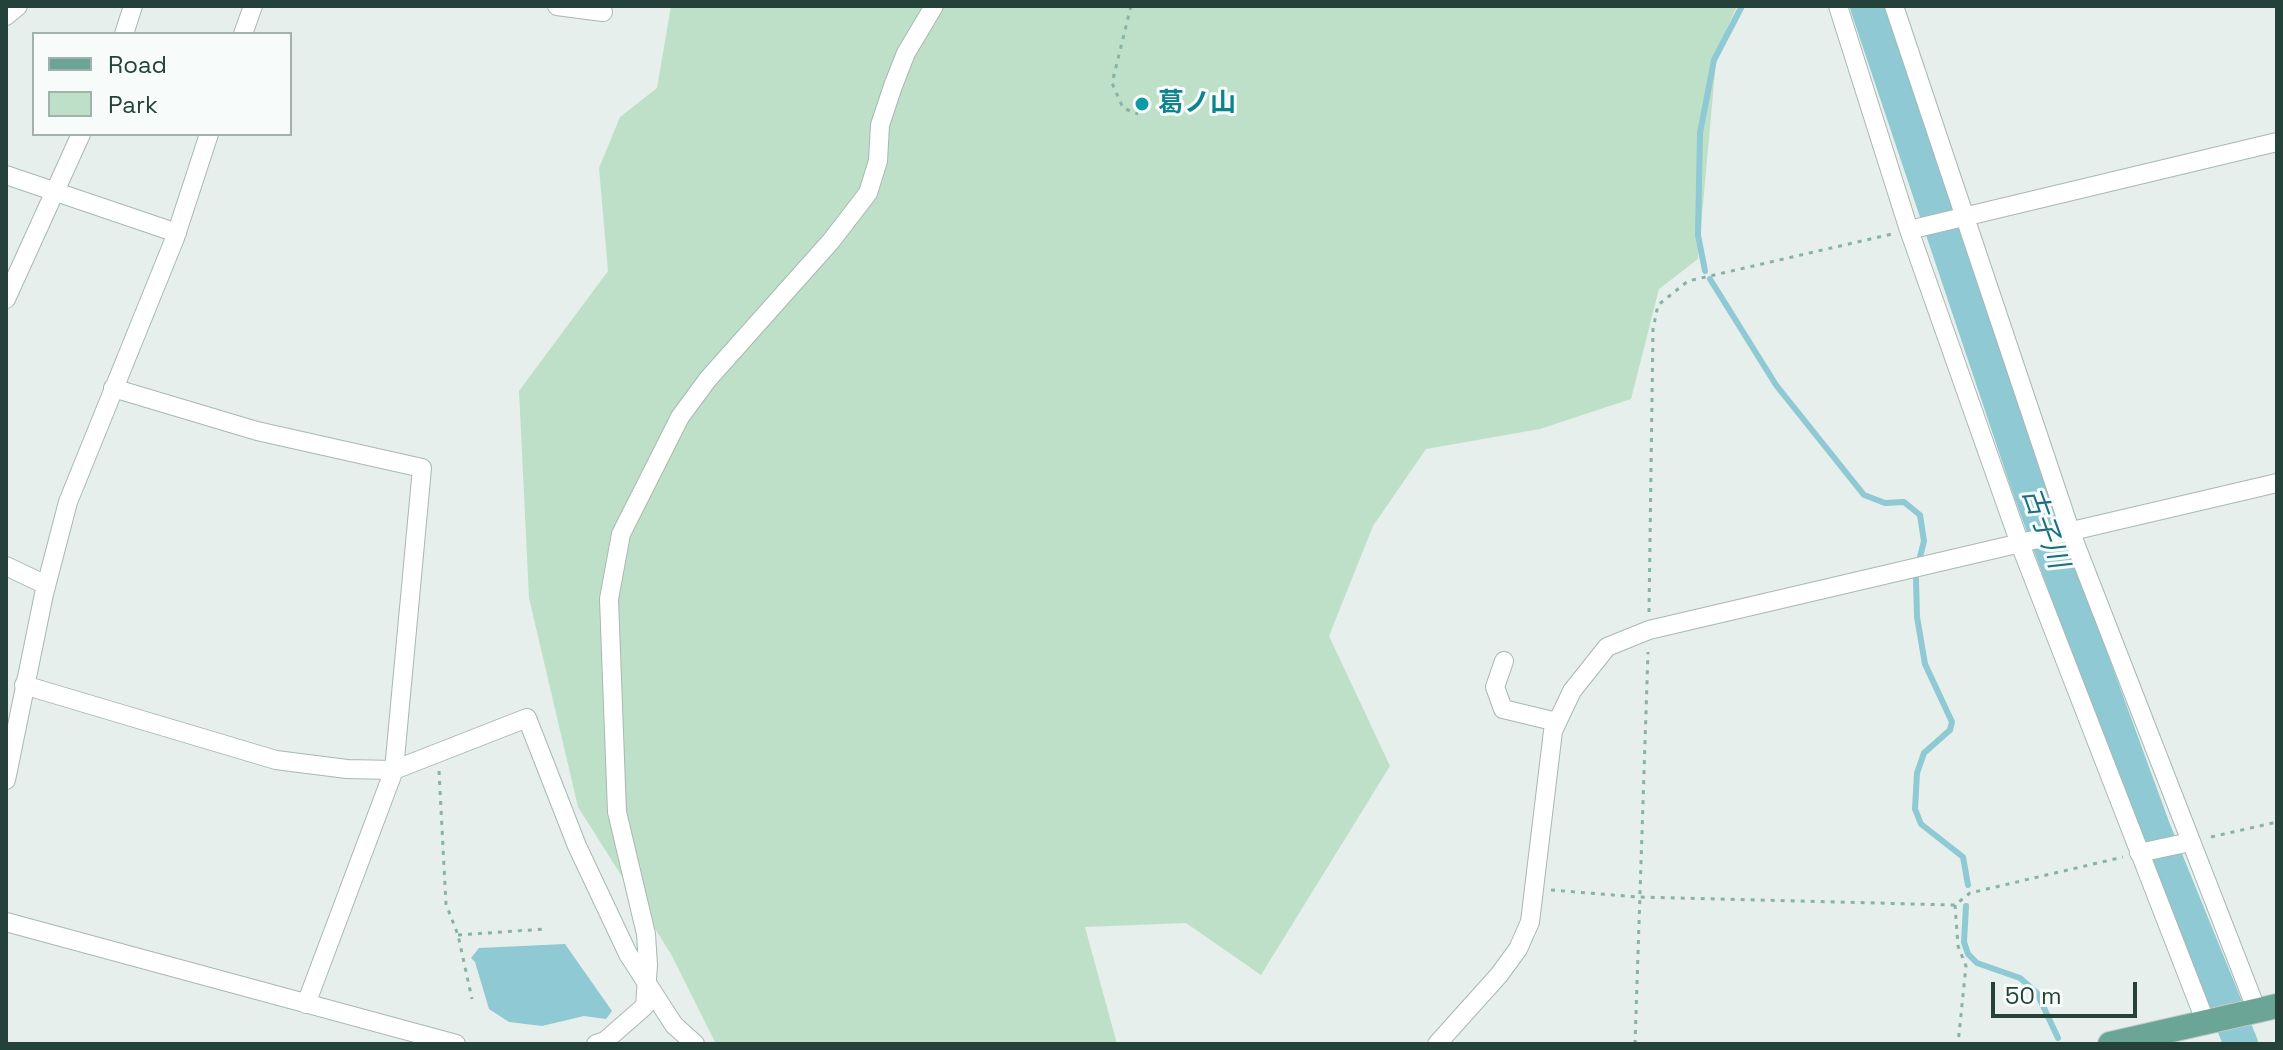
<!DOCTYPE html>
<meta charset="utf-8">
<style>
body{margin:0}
#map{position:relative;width:2283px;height:1050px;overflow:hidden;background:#e6efeb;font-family:"Space Grotesk",sans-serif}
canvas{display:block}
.frame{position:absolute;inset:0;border:8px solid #24423a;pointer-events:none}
.legend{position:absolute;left:32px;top:32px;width:260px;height:104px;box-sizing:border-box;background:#f7fbf9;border:2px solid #a3b1ad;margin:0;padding:10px 14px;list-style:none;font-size:24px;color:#24423a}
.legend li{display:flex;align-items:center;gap:16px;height:40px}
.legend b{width:40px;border:2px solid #a3b1ad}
.scale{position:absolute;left:1991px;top:982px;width:146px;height:36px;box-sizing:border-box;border:4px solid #24423a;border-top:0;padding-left:10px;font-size:24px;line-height:28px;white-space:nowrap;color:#24423a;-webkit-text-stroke:6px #f7fbf9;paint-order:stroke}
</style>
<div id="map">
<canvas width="2283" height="1050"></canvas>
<div class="frame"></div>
<ul class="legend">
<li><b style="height:10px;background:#6aa596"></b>Road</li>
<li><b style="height:22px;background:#bfe0c8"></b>Park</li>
</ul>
<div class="scale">50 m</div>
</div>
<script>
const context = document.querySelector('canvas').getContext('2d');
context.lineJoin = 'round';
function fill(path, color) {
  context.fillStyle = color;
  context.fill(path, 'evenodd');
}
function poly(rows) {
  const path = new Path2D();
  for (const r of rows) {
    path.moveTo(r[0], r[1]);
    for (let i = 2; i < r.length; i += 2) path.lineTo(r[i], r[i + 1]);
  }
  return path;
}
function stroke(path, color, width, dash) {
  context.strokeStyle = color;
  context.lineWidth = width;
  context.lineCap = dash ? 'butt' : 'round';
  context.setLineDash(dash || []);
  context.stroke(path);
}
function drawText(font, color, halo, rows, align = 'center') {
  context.font = font + ' "Space Grotesk","Noto Sans JP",sans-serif';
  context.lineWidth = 6;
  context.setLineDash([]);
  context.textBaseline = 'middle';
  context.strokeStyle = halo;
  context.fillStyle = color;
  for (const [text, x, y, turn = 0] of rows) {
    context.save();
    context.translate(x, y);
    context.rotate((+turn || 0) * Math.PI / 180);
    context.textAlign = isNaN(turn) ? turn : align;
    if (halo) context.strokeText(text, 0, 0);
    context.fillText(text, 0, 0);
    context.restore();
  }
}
fill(poly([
 [671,6,1737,6,1717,51,1698,259,1659,289,1631,399,1540,429,1426,449,1373,526,1329,636,1390,766,1261,975,1186,923,1085,927,1117,1044,716,1044,671,954,578,807,529,598,519,391,608,271,599,168,620,117,657,88]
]), '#bfe0c8');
fill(poly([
 [565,944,612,1011,606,1019,584,1016,542,1026,509,1022,489,1009,475,962,471,958,479,948]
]), '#8ec9d4');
stroke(poly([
 [1705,271,1698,235,1700,133,1714,60,1742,6],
 [1710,279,1776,385,1864,495,1885,503,1904,502,1920,515,1924,541,1920,557],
 [1916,578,1917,617,1925,664,1952,722,1950,730,1924,753,1917,773,1915,809,1921,824,1963,857,1968,885],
 [1966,906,1964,942,1968,954,1977,963,2020,978,2037,993,2058,1038]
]), '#8ec9d4', 6);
stroke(poly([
 [1867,6,2030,491,2154,830,2241,1044]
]), '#8ec9d4', 34);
const minor = poly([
 [557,6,603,12],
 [1838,6,1909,230,2020,544,2206,1023],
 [1894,6,2071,533,2257,1011],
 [6,16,18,6],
 [124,34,133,6],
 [243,34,253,6],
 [6,175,177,233],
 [1909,230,2277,142],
 [6,299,81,134],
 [113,388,257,431,422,468,394,770,306,1004],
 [6,566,46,585],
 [1504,661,1495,687,1503,709,1557,722],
 [24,685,276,760,347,769,394,770,527,718,577,846,628,954,674,1025,695,1044],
 [6,780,44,594,68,502,175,238,209,134],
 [2139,853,2190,842],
 [6,922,456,1044],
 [596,1044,605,1041,645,1006,648,965,646,934,617,812,609,599,621,534,680,417,708,379,831,241,868,193,878,161,880,125,893,86,906,53,934,6],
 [1437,1044,1499,975,1518,949,1530,922,1553,731,1572,691,1607,647,1649,630,2277,483]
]);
const major = poly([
 [2110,1044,2277,1006]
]);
stroke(minor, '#a8b8b2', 20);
stroke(major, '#c2cac8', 26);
stroke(poly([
 [1131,6,1112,83,1123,108,1138,114],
 [1649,612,1653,329,1658,305,1688,281,1892,234],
 [439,771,446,904,458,935,472,999],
 [2211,837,2277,822],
 [1551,890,1638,897,1955,905,1970,893,2123,857],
 [1955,905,1958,946,1966,966,1958,1044],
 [458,935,545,929],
 [1635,1044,1648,652]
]), '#86b3a5', 3, [4, 6]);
stroke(minor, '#fff', 18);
stroke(major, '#6aa596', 24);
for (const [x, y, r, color] of [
 [1142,104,8,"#0f9aa8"]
]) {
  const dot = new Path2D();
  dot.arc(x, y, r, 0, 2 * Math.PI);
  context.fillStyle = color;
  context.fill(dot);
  stroke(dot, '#f7fbf9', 3);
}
drawText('bold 26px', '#0d838f', '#f7fbf9', [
 ["葛ノ山",1158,104]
], 'left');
drawText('italic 28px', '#1c6f80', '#f7fbf9', [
 ["古子川",2044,528,70]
]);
</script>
